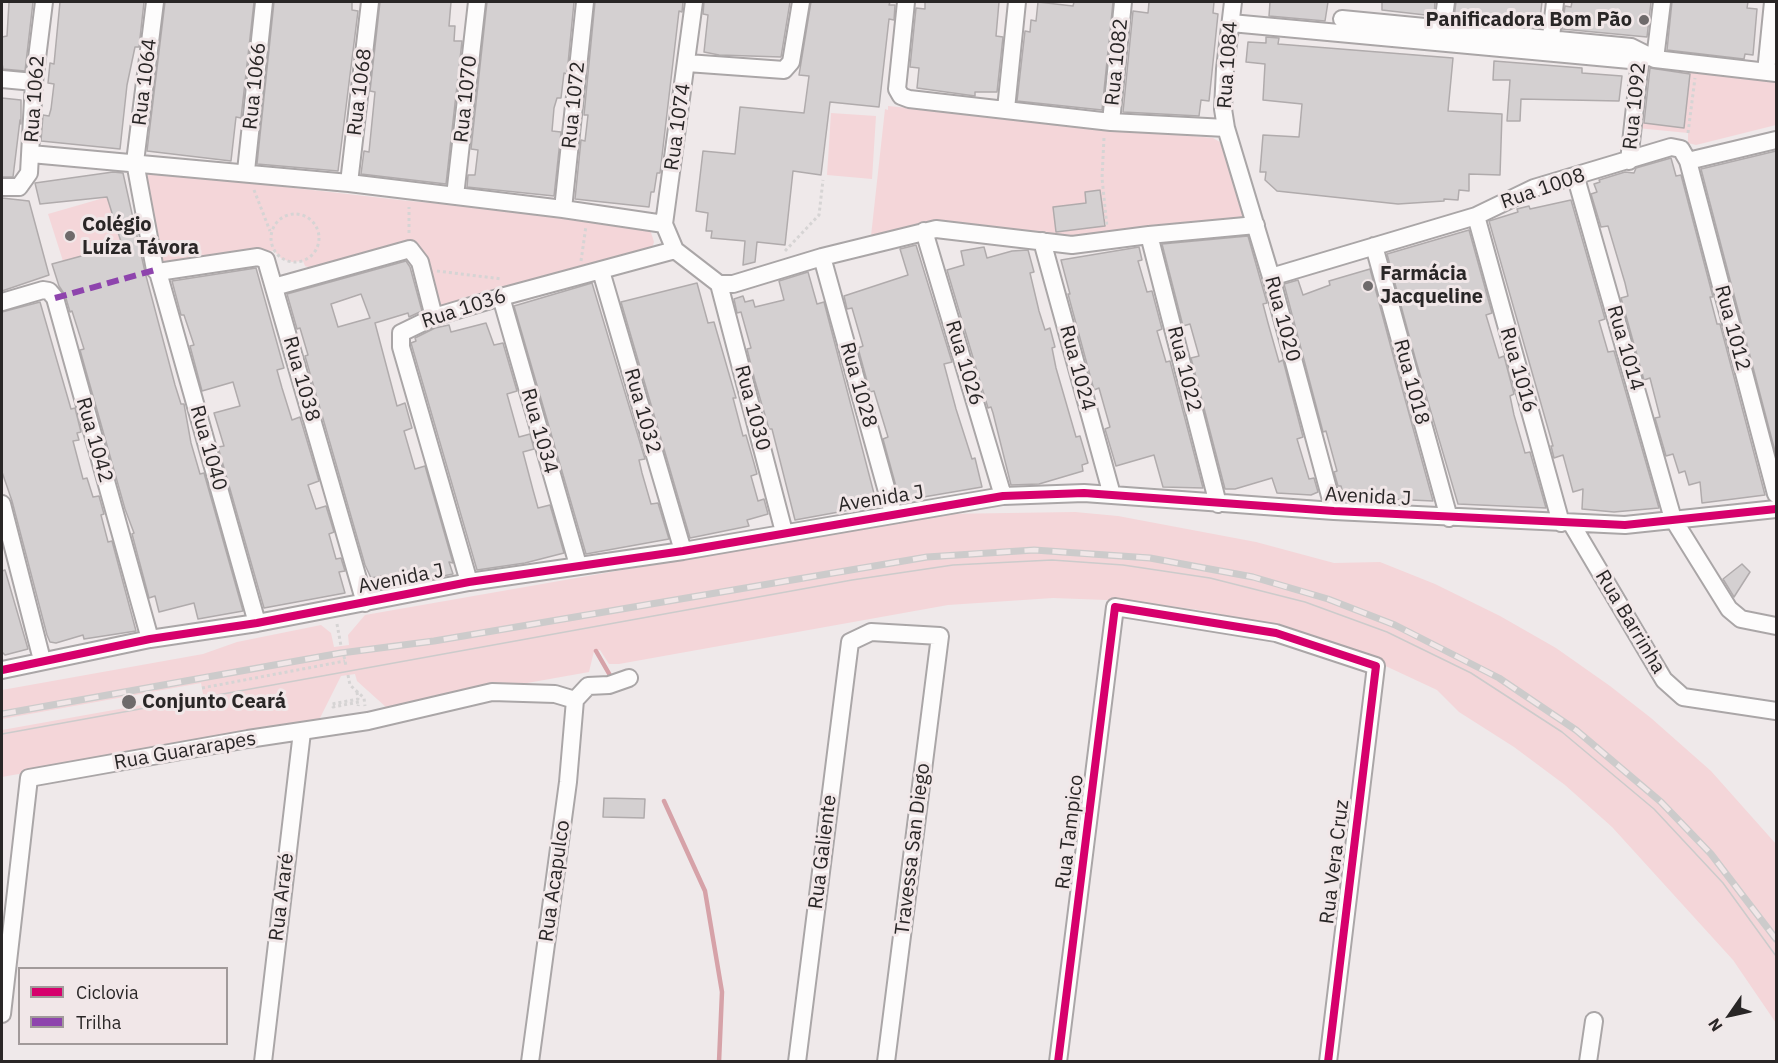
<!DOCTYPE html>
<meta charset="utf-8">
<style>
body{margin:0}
#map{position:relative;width:1778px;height:1063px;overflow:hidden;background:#efe9ea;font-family:"IBM Plex Sans",sans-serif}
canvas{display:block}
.frame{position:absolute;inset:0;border:3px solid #292626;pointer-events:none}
.legend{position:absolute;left:18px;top:967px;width:210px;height:78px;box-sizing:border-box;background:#f1e7e8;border:2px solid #a19a9a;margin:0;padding:8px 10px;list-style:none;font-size:18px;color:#292626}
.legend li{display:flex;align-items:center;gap:12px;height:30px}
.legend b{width:30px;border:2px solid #a19a9a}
.north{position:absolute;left:1700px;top:985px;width:60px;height:60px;-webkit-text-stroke:4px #f1e7e8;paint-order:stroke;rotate:236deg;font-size:16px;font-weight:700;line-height:24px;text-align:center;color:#292626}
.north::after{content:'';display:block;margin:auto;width:21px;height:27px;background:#292626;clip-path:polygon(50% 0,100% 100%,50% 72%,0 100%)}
</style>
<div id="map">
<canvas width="1778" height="1063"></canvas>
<div class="frame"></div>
<ul class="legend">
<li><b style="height:8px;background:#d6006c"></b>Ciclovia</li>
<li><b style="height:8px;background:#8e44ad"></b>Trilha</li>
</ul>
<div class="north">N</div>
</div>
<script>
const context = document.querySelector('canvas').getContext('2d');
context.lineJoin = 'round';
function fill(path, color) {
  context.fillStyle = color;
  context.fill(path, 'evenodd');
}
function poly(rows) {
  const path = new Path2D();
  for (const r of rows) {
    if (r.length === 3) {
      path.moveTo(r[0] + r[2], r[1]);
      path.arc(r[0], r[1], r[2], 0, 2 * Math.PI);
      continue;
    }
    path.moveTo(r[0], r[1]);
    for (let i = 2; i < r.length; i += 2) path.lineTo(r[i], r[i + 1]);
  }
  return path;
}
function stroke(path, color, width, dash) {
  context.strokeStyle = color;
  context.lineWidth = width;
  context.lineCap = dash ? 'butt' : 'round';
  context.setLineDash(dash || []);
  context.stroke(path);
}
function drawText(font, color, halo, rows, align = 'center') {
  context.font = font + ' "IBM Plex Sans",sans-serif';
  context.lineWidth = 6;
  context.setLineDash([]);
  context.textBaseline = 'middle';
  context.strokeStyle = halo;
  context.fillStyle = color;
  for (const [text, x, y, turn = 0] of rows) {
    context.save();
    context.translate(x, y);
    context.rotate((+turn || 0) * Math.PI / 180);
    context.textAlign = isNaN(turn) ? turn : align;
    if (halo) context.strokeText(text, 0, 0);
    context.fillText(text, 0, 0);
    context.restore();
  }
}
fill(poly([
 [1643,64,1776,75,1776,125,1696,145,1688,143,1688,133,1637,128],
 [1647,68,1690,73,1683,128,1640,122],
 [888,106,1213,138,1225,145,1246,212,1241,222,1082,239,931,222,871,236,885,109,888,110],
 [831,113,876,116,872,179,827,175],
 [154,172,409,201,587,216,649,226,654,242,651,251,440,309,420,248,415,246,320,271,305,266,303,261,292,262,282,259,274,251,263,250,167,268,159,263,145,176],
 [107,197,122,245,63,261,48,214],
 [1075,512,1118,516,1256,542,1334,563,1380,562,1435,584,1500,616,1556,648,1610,686,1651,718,1711,771,1776,844,1776,1023,1733,960,1612,827,1565,785,1514,747,1459,712,1437,690,1362,655,1283,628,1206,611,1133,601,1053,598,948,605,619,664,609,664,600,650,594,651,589,672,387,708,357,681,355,674,341,676,319,720,2,777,2,730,203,694,201,683,2,719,2,690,203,654,237,642,321,625,331,633,334,647,349,645,348,635,365,615,942,514]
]), '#f4d6d9');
stroke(poly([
 [596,651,611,677],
 [664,801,705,891,722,992,719,1062]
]), '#d6a2a8', 4.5);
const building = poly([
 [9,2,33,2,25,71,3,69,2,63,2,37,7,36,9,2],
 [60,2,144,2,139,47,135,47,127,85,120,149,41,141,43,115,49,116,51,109,54,84,48,83,50,63,54,64,60,2],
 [165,2,254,2,241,118,236,117,231,161,147,151,165,2],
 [274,2,352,2,352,10,358,11,338,171,257,164,274,2],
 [380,2,451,2,449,26,455,26,454,41,462,41,446,184,361,174,364,151,369,152,375,92,370,91,380,2],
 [487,2,574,2,567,74,564,73,561,98,557,98,554,108,552,131,561,132,554,196,467,187,468,175,475,175,478,150,471,149,487,2],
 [595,2,683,2,682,12,679,11,660,173,657,173,654,192,651,192,649,207,575,199,581,140,585,141,588,115,584,115,595,2],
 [704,2,790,2,781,57,719,55,704,52,708,15,703,14,704,2],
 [811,2,890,2,889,5,895,5,894,20,889,19,879,107,830,102,821,175,793,171,785,245,757,242,755,262,743,265,745,241,711,238,712,231,706,231,708,213,696,211,703,151,735,154,740,107,804,113,809,76,799,75,811,2],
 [925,2,999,2,996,36,1003,37,997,92,975,92,975,96,917,88,919,68,910,67,916,8,925,9,925,2],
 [1038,2,1073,6,1074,2,1113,2,1102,110,1017,101,1025,31,1030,32,1031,20,1036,21,1038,2],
 [1149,2,1214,2,1213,13,1218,14,1209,101,1201,100,1199,116,1123,112,1133,11,1148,13,1149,2],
 [1270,2,1328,2,1325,21,1269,16,1270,2],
 [1382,2,1435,2,1434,16,1382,10,1382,2],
 [1456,2,1542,2,1539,28,1454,18,1456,2],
 [1572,2,1651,2,1647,37,1562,29,1565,6,1571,7,1572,2],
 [1672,2,1748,2,1747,8,1757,9,1753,55,1745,54,1744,59,1667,50,1672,2],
 [1266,37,1279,38,1278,44,1453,58,1448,111,1502,114,1500,175,1469,174,1469,191,1459,190,1458,200,1444,199,1444,201,1398,204,1277,191,1265,180,1266,172,1260,172,1263,135,1299,137,1302,104,1263,100,1265,64,1246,62,1248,42,1266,43,1266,37],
 [1494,61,1582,68,1582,73,1622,76,1619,101,1521,99,1520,121,1507,121,1510,80,1493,80,1494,61],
 [1650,68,1690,74,1684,128,1644,123,1650,68],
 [2,98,21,100,21,124,20,120,13,177,2,177,2,98],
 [1776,151,1776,455,1701,169,1776,151],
 [1671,158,1676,176,1681,175,1713,297,1710,297,1717,324,1720,324,1765,495,1702,503,1700,482,1689,485,1685,471,1679,473,1673,454,1666,456,1655,418,1660,417,1650,378,1644,380,1621,298,1628,296,1625,283,1608,226,1601,227,1591,194,1597,192,1594,184,1600,182,1599,180,1625,172,1634,173,1636,168,1671,158],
 [113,172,123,173,145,272,175,385,181,404,184,404,191,443,200,474,204,473,243,611,198,619,194,603,159,612,155,596,149,598,132,534,134,533,125,509,80,350,84,349,72,311,70,312,65,295,59,286,52,264,122,245,107,197,40,204,35,183,113,172],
 [1100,190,1105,226,1056,232,1053,207,1086,203,1085,192,1100,190],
 [2,198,29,201,49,275,2,291,2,198],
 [1571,200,1605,319,1599,321,1608,352,1614,351,1659,508,1614,512,1582,509,1583,489,1573,492,1563,455,1554,458,1551,446,1553,446,1489,221,1518,212,1517,209,1529,206,1530,209,1571,200],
 [1469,230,1492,313,1486,315,1499,358,1504,356,1514,394,1510,396,1514,415,1525,453,1530,452,1546,508,1458,504,1416,361,1387,254,1469,230],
 [1248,236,1267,303,1263,304,1268,323,1279,362,1283,360,1303,437,1297,439,1309,479,1314,478,1318,492,1311,495,1277,493,1272,478,1235,489,1225,489,1191,358,1199,356,1190,324,1183,326,1162,244,1248,236],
 [916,245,952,362,944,364,956,409,972,459,975,458,982,487,900,501,883,439,888,437,874,391,870,392,858,348,863,346,852,308,847,309,844,296,908,275,900,249,916,245],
 [984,247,987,258,1012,251,1028,250,1034,272,1030,273,1039,311,1045,330,1050,328,1055,347,1052,348,1056,368,1076,437,1080,436,1088,463,1082,465,1083,471,1039,484,1011,485,993,413,991,407,988,408,947,270,964,265,961,251,984,247],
 [1139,247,1142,260,1138,261,1147,292,1152,291,1162,329,1157,331,1166,362,1170,361,1203,488,1163,487,1154,455,1116,466,1105,429,1110,427,1099,388,1094,390,1068,294,1070,294,1061,260,1139,247],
 [406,261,410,267,422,311,409,317,408,313,375,323,397,406,405,403,412,428,404,431,415,469,425,466,453,563,449,562,453,574,383,588,381,576,371,578,365,565,305,356,308,355,300,328,297,329,287,294,406,261],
 [361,294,370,318,338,327,331,304,361,294],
 [256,268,284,368,277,370,282,388,292,420,300,417,319,481,308,485,316,509,326,506,334,532,329,534,336,559,341,558,345,571,339,572,345,593,264,608,218,447,224,446,214,413,240,406,233,382,202,391,190,346,194,345,184,315,181,315,172,281,256,268],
 [1370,269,1396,366,1433,501,1344,497,1341,486,1338,486,1334,472,1337,471,1326,431,1323,432,1284,284,1298,280,1303,295,1330,285,1329,281,1370,269],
 [808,272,817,304,824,302,877,505,795,520,772,429,769,429,755,381,747,349,751,348,741,312,737,313,734,299,743,296,745,302,753,300,755,307,784,300,779,281,808,272],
 [592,283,645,459,639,460,642,473,651,504,658,503,669,539,586,554,514,306,592,283],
 [697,283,708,323,714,322,736,398,733,398,743,436,746,435,754,463,757,474,751,476,758,501,764,499,768,514,747,520,749,526,690,538,621,302,697,283],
 [40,302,71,409,75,408,81,432,77,433,79,440,73,441,83,479,87,478,93,497,99,496,104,514,101,515,108,542,112,541,136,631,84,639,83,635,56,643,50,642,47,635,12,501,2,472,2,312,40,302],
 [486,323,494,345,503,343,517,391,507,394,519,437,530,434,534,449,523,452,533,490,538,508,550,505,564,553,525,563,477,570,411,343,416,341,415,338,435,328,449,325,451,332,486,323],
 [1742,564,1750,572,1734,597,1723,579,1742,564],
 [5,570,28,649,5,655,2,652,2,571,5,570],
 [604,798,645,799,644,818,603,817,604,798]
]);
fill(building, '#d4d0d1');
stroke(building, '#b0abac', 1.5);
const minor = poly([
 [155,2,135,162,155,270,158,272,257,623],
 [694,2,664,224,675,250,719,284,733,284,822,257,936,229,1072,245,1149,235,1256,225],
 [906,2,897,89,901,96,909,99,1111,122,1226,128],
 [1233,2,1225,69,1223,109,1226,128,1271,277,1334,511],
 [1342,19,1631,47,1655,59,1776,73],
 [1231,23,1630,60,1649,57],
 [1551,37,1555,2],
 [1441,39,1446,2],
 [1655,59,1662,2],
 [687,63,784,70,791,62,801,2],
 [1766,72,1773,2],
 [2,79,34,82],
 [1006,109,1017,2],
 [1111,122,1123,2],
 [31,154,349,183,563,209,664,224],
 [1629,161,1641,52],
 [1688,161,1776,494],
 [246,171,264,2],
 [1576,178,1673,519,1729,609,1741,619,1776,626],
 [349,183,370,2],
 [2,187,19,187,29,173,34,82,44,2],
 [455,196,477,2],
 [563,209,585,2],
 [1476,216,1561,523],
 [924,231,1003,496],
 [1149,235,1218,504],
 [1042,241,1112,495],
 [1374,246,1449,518],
 [822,257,893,513],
 [601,271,683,551],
 [158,272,258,257,266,260,365,603],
 [1271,277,1476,216,1534,188,1671,147,1681,149,1688,161,1776,140],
 [719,284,784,532],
 [274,287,410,249,420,262,434,317],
 [501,297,578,565],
 [2,302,43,290,49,291,55,298,150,639],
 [2,504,42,660],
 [1571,523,1664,680,1683,697,1776,711],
 [469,582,401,347,401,333,434,317,501,297,675,250],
 [2,670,150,639,257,623,469,582,683,551,1003,496,1084,493,1334,511,1625,525,1776,509],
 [575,700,588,686,609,685,629,678],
 [2,1014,29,778,248,739,368,721,492,692,555,694,575,700],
 [263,1062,302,732],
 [530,1062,568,782,575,700],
 [797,1062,850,642,871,632,940,636,886,1062],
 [1058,1062,1115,607,1276,633,1376,666,1328,1062],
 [1588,1062,1594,1021]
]);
stroke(minor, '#aaa6a7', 20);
stroke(poly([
 [1688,133,1695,78],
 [1104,138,1102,178,1107,227],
 [254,190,270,231],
 [295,238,24],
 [409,233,409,207],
 [785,251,819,215,823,180],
 [581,261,586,226],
 [437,271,502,279],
 [337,624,341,646],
 [344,656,346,666],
 [348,675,350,685,364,698,365,706],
 [202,688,345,661],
 [357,692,358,699,332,704,333,707,359,702,358,706]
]), '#d6d4d4', 3, [3, 3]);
stroke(minor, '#fdfcfc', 16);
stroke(poly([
 [2,734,852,580,953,565,1052,560,1123,565,1210,578,1305,602,1387,632,1471,673,1562,732,1654,809,1723,883,1776,956]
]), '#cccbcb', 1.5);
const rail = poly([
 [2,714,341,653,434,641,927,557,1034,550,1150,558,1253,577,1328,599,1395,625,1499,678,1576,730,1661,802,1711,854,1776,939]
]);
stroke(rail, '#cccbcb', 7);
stroke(rail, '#f1e7e8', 4.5, [14]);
stroke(poly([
 [55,298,155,270]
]), '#8e44ad', 6, [12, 6]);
stroke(poly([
 [2,670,150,639,257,623,469,582,683,551,1003,496,1084,493,1334,511,1625,525,1776,509],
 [1058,1062,1115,607,1276,633,1376,666,1328,1062]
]), '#d6006c', 8);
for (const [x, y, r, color] of [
 [1644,20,6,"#6e6a6b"],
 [70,236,6,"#6e6a6b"],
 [1368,286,6,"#6e6a6b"],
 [129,702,8,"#6e6a6b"]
]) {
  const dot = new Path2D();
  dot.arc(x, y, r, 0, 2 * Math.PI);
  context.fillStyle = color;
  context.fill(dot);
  stroke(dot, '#f1e7e8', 2);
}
drawText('bold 20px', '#292626', '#f1e7e8', [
 ["Panificadora Bom Pão",1632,20,"right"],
 ["Colégio",82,225],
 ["Luíza Távora",82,248],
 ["Farmácia",1380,274],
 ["Jacqueline",1380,297],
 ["Conjunto Ceará",142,702]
], 'left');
drawText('20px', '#292626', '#f1e7e8', [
 ["Rua 1082",1117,62,-84],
 ["Rua 1084",1228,65,-86],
 ["Rua 1064",145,82,-83],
 ["Rua 1066",255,86,-84],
 ["Rua 1068",360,92,-83],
 ["Rua 1062",35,99,-86],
 ["Rua 1070",466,99,-84],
 ["Rua 1072",574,105,-84],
 ["Rua 1092",1635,106,-84],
 ["Rua 1074",678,127,-82],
 ["Rua 1008",1543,189,-19],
 ["Rua 1036",464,309,-18],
 ["Rua 1020",1282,319,75],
 ["Rua 1012",1732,328,75],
 ["Rua 1014",1625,348,74],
 ["Rua 1026",964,363,73],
 ["Rua 1024",1077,368,75],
 ["Rua 1022",1184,369,76],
 ["Rua 1016",1518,370,74],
 ["Rua 1038",301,379,74],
 ["Rua 1018",1411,382,75],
 ["Rua 1028",858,385,74],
 ["Rua 1030",752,408,75],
 ["Rua 1032",642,411,74],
 ["Rua 1034",539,431,74],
 ["Rua 1042",94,440,74],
 ["Rua 1040",208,448,74],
 ["Avenida J",1368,497,3],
 ["Avenida J",881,499,-9],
 ["Avenida J",401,579,-11],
 ["Rua Barrinha",1630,622,59],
 ["Rua Guararapes",185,751,-10],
 ["Rua Tampico",1070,832,-83],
 ["Travessa San Diego",913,849,-83],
 ["Rua Galiente",823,852,-83],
 ["Rua Vera Cruz",1335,862,-83],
 ["Rua Acapulco",555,881,-82],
 ["Rua Araré",282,897,-83]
]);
</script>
